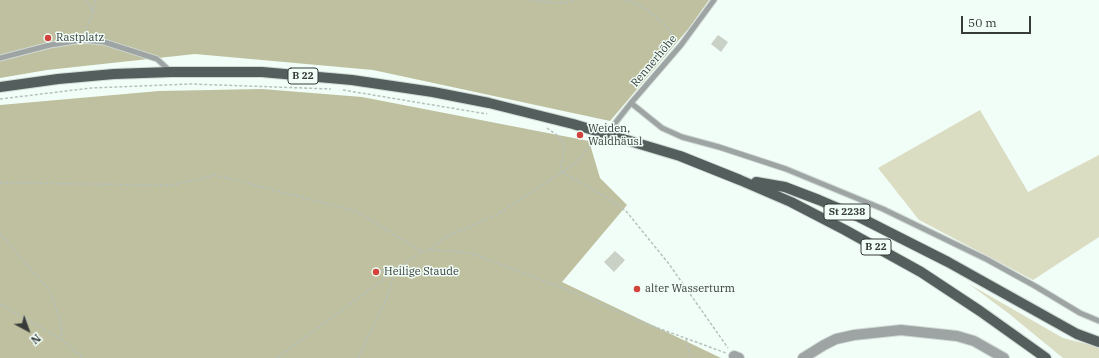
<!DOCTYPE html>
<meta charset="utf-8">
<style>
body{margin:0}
#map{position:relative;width:1099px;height:358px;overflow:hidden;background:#f1fdf7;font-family:"IBM Plex Serif",serif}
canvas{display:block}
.north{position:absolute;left:8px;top:310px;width:40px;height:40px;-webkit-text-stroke:3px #f1fdf7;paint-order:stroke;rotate:139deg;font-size:11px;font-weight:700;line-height:16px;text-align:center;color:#373c3a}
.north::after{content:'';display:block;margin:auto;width:14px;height:18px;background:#373c3a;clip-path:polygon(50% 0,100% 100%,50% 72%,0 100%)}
.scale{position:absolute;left:961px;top:16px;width:70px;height:18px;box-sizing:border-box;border:2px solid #373c3a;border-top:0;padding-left:5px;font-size:12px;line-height:14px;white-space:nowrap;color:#373c3a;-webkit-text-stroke:3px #f1fdf7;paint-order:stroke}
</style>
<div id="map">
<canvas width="1099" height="358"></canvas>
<div class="north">N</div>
<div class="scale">50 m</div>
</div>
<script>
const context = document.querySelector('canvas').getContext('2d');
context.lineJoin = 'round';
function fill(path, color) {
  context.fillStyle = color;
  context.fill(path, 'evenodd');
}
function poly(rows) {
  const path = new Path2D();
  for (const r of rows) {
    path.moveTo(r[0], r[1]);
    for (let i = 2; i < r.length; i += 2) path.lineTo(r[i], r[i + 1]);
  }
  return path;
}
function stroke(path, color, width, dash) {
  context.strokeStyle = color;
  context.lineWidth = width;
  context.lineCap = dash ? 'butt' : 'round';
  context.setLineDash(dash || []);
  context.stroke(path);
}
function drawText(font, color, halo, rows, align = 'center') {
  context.font = font + ' "IBM Plex Serif",serif';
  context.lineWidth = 3;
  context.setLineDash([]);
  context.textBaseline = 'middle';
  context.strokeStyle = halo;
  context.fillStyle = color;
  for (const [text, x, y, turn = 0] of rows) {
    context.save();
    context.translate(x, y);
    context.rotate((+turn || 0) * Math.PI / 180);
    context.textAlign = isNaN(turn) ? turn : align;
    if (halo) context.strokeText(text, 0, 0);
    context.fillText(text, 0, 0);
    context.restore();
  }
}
fill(poly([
 [980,110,1028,192,1099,155,1099,237,1033,280,919,220,878,168],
 [969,284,1063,338,1099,347,1099,358,1063,358,1008,313]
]), '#dbddc3');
fill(poly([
 [0,0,709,0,689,28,610,121,373,70,195,54,47,70,0,78],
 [262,89,362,97,589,141,600,178,627,205,562,282,721,358,0,358,0,105,159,91]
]), '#bfc09f');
fill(poly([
 [718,35,728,42,721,52,711,44],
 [615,251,625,260,614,272,604,262]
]), '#c9d0c6');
const lane = poly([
 [0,58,50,45,82,40,104,42,157,59,170,71],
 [631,103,662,128,682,137,719,147,786,169,883,209,986,259,1035,286,1080,313,1099,321],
 [611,135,616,122,631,103,681,45,714,0]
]);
const street = poly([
 [734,356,739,358],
 [803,358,824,345,836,339,854,335,901,330,957,336,974,341,1004,358]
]);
const primary = poly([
 [0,87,58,79,114,74,171,72,262,72,352,80,433,92,489,103,573,124,680,156,740,180,791,202,845,230,921,272,980,311,1046,358],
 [756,182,785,187,819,200,859,217,948,262,1077,334,1099,342]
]);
stroke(lane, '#d0dad5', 7);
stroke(street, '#d0dad5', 12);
stroke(primary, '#d0dad5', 12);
stroke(poly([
 [530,0,556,3,569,2,573,0],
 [626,0,643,7,664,24,676,39],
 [93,12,95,0],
 [85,33,93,12,86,0],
 [343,90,487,114],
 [0,99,91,88,191,84,331,89],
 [547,128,558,136,564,144,563,158,560,170,562,172],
 [562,172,609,199,626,211,669,264,728,348],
 [0,183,174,185,215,175,356,211,421,251],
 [0,234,50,291,61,323,62,340],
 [429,250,446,237,498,214,562,172,577,162,594,141],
 [0,304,62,340,83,358],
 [686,339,691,358],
 [277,358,422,251,429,250,455,251,473,254,586,297,636,320,726,353],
 [358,358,386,300,395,272,380,271]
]), '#b7c1bc', 1.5, [3, 2]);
stroke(lane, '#9ea4a3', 5);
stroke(street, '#9ea4a3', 10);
stroke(primary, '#545e5d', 10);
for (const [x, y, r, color] of [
 [48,38,4,"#d2433b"],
 [580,135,4,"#d2433b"],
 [376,272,4,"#d2433b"],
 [637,289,4,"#d2433b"]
]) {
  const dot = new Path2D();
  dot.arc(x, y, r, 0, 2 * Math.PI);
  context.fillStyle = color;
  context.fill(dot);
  stroke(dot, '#f1fdf7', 1.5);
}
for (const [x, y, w] of [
 [303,76,30],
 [847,212,46],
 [876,247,30]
]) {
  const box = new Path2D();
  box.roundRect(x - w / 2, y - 8, w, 16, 3);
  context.fillStyle = '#f1fdf7';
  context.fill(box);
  stroke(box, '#373c3a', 1);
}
drawText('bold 10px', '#373c3a', null, [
 ["B 22",303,76],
 ["St 2238",847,212],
 ["B 22",876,247]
]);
drawText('11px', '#373c3a', '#f1fdf7', [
 ["Rastplatz",56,38],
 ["Weiden,",588,129],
 ["Waldhäusl",588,142],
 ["Heilige Staude",384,272],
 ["alter Wasserturm",645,289]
], 'left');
drawText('11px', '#373c3a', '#f1fdf7', [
 ["Rennerhöhe",654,61,-50]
]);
</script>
